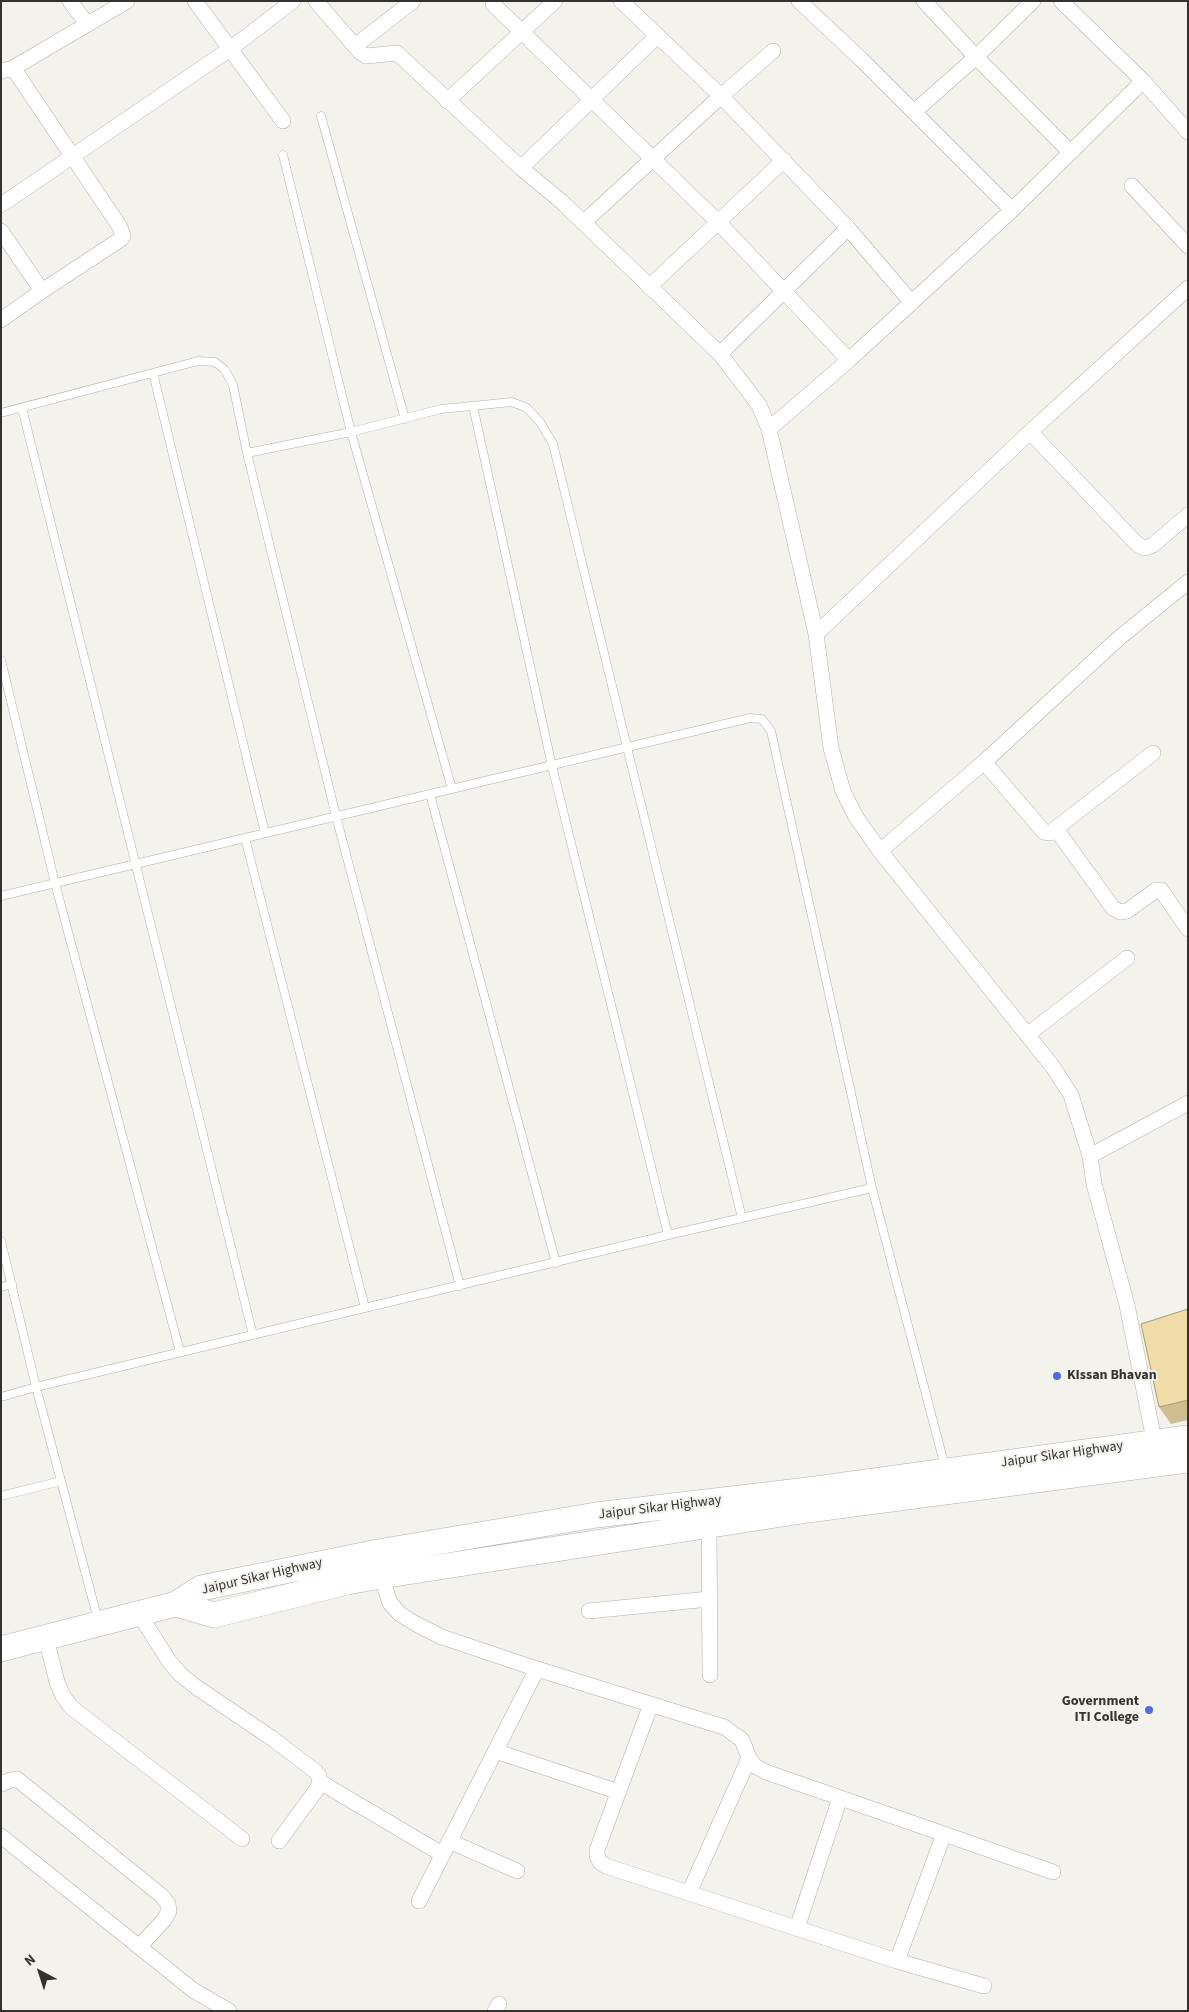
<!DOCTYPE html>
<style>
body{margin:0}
#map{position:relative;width:1189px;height:2012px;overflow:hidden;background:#f3f2ed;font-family:"Source Sans 3",sans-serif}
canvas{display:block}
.frame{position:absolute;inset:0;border:2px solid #333231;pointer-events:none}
.north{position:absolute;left:15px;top:1947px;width:50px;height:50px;-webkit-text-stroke:4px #f3f2ed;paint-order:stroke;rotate:320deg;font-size:14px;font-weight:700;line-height:20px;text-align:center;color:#333231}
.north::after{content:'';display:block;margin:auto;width:18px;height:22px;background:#333231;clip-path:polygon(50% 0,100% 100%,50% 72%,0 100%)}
</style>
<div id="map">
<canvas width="1189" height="2012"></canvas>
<div class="frame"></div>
<div class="north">N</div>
</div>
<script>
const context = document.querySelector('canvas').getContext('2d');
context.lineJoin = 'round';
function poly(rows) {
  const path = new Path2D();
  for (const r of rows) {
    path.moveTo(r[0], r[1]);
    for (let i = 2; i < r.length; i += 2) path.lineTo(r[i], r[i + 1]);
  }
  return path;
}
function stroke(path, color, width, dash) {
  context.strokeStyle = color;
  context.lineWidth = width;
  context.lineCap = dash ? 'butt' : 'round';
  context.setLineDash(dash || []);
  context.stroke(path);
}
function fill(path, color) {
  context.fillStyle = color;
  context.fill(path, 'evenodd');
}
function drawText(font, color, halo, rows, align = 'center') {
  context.font = font + ' "Source Sans 3",sans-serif';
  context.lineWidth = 4;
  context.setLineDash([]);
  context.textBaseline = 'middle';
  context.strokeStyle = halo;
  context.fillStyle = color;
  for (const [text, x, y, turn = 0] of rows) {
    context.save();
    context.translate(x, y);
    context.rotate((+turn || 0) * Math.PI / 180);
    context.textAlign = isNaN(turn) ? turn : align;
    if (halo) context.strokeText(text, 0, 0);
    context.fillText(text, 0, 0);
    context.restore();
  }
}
const lane = poly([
 [321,116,405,419],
 [283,155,351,432,452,789],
 [153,373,265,833],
 [473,406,552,766,668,1235],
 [22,408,253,1335],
 [1,413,198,361,215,362,225,370,233,385,247,453,336,816,460,1286],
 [247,453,351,432,441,409,512,402,527,408,540,422,553,444,742,1218],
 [1,660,55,883,180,1352],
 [430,794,556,1263],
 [245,838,365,1308],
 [1,896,750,718,762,719,771,731,872,1188,945,1467],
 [1,1241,36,1387,98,1620],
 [1,1287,12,1284],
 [1,1397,36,1387,668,1235,872,1188],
 [1,1496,61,1481]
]);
const street = poly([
 [70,1,87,24],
 [195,1,283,121],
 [316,1,360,52,366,56,397,53,521,168,562,202,720,354,759,405,769,429,816,634,831,748,843,791,856,817,880,851,1053,1067,1071,1095,1090,1156,1094,1184,1127,1305,1156,1450],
 [621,1,721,96,848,228,720,354],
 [799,1,862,60,1012,210],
 [924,1,976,57,1070,152],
 [1061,1,1143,81,1188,132],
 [493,4,718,222,849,360],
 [355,46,413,1],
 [1,71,13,68,127,1],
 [447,101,555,1],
 [914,112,976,57,1033,1],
 [521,168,657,36],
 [1132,186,1188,246],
 [1,205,230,49,293,1],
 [583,223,721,96,773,51],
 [848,228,912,303],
 [1,231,42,291],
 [649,287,784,160],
 [1,320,42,291,121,239,123,236,120,227,13,68],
 [769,429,849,360,1012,210,1143,81],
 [1030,432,1138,545,1145,548,1153,545,1188,515],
 [816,634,1030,432,1188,288],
 [984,762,1044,832,1050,833,1153,753],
 [1056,829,1113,908,1120,912,1127,911,1156,890,1161,890,1188,929],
 [880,851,984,762,1119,638,1188,582],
 [1027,1035,1127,958],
 [1090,1156,1188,1103],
 [709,1526,710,1675],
 [380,1568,381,1576,390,1603,400,1614,416,1624,442,1637,537,1669,724,1727,742,1740,749,1758,755,1766,766,1772,1053,1872],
 [589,1611,709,1599],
 [139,1614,169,1661,181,1675,196,1687,273,1739,315,1771,319,1776,320,1782,317,1789,279,1841],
 [46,1638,57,1682,63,1696,71,1707,242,1839],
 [651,1704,597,1850,597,1856,600,1862,606,1866,897,1961,984,1986],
 [495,1751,619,1792],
 [320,1782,442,1854],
 [1,1784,11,1780,17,1779,162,1896,168,1904,169,1911,164,1920,139,1947],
 [1,1836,193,1990,229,2011],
 [449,1841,517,1871],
 [689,1893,749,1758],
 [419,1901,537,1669],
 [797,1928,840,1798],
 [897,1961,944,1834],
 [495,2011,499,2004]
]);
const primary = poly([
 [176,1604,214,1615,347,1582,381,1576,808,1510,1188,1460],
 [1,1649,176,1604,201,1588,378,1552,596,1515,808,1490,1188,1438]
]);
stroke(lane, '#b0aeaa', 9);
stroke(street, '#b0aeaa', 16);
stroke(primary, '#b0aeaa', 26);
stroke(lane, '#fff', 8);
stroke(street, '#fff', 15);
stroke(primary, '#fff', 25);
fill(poly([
 [1188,1309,1188,1420,1171,1424,1159,1407]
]), '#cebd91');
const building = poly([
 [1188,1309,1188,1400,1159,1407,1141,1324,1188,1309]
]);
fill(building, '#efdca9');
stroke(building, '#a79a76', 1);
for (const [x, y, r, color] of [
 [1057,1376,5,"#506be0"],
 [1149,1710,5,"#506be0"]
]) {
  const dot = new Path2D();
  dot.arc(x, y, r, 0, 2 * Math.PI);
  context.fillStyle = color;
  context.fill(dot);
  stroke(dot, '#f3f2ed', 2);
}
drawText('bold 14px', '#333231', '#f3f2ed', [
 ["KIssan Bhavan",1067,1376],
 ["Government",1139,1702,"right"],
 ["ITI College",1139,1718,"right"]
], 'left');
drawText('14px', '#333231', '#f3f2ed', [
 ["Jaipur Sikar Highway",1062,1455,-8],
 ["Jaipur Sikar Highway",660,1508,-7],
 ["Jaipur Sikar Highway",262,1577,-13]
]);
</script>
